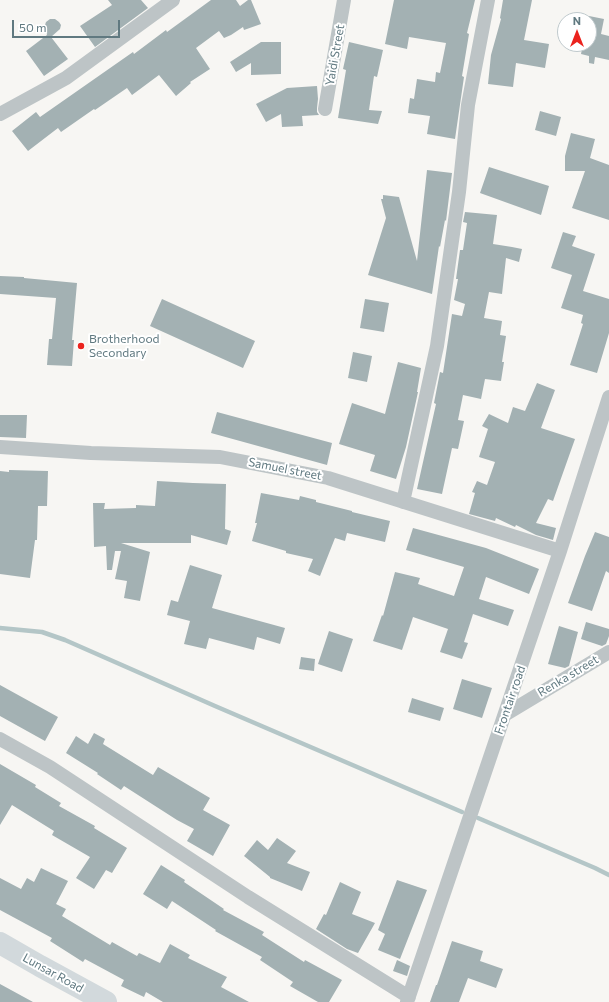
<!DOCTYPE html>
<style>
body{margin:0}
#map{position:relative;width:609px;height:1002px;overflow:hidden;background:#f7f6f3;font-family:Commissioner,sans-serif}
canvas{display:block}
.north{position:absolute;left:557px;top:12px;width:40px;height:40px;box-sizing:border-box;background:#fff;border:1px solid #bfc9cc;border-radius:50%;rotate:0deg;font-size:11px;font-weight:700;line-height:16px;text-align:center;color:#607980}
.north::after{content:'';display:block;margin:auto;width:14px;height:18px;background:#eb231e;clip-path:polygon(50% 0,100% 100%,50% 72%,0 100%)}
.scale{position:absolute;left:12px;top:20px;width:108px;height:18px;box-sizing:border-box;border:2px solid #607980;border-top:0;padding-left:5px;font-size:12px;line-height:14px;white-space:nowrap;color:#607980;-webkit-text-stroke:3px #fff;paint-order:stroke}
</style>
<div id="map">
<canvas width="609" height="1002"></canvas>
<div class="north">N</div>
<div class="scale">50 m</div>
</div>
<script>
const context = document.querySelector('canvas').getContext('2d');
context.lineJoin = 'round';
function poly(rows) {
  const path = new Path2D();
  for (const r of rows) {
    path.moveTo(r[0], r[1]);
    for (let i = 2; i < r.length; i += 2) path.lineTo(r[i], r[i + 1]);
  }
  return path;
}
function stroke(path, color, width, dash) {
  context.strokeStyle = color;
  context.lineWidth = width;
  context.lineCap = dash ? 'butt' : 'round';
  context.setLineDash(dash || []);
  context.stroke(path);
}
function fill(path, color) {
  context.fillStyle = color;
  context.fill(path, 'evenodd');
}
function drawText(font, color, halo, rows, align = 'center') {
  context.font = font + ' Commissioner,sans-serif';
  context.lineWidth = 4;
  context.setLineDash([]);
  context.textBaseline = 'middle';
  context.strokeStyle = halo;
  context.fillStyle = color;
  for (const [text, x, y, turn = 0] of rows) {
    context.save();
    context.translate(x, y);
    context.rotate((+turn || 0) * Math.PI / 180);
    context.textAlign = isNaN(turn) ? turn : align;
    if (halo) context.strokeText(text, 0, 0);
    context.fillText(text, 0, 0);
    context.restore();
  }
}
stroke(poly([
 [0,628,42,632,65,640,215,706,462,812],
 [478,818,595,868,609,875]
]), '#b4c6c7', 4.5);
fill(poly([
 [108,0,141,0,148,8,95,47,80,26,112,5],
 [211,0,236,0,240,6,248,0,251,0,261,24,244,30,243,27,231,35,224,38,219,31,196,48,210,69,190,82,191,83,176,96,159,75,132,95,127,88,95,110,94,109,61,132,58,128,28,151,12,131,36,112,40,117,133,52,134,54,166,30,167,32],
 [394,0,475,0,467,33,469,34,462,76,464,77,455,139,427,134,430,116,408,113,410,98,414,99,417,79,435,82,436,72,440,73,446,43,409,37,407,49,385,44],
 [503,0,532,0,524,40,549,44,545,68,516,63,513,87,488,84,491,55,501,19,500,18],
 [589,16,604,19,601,34,609,36,609,60,595,57,594,64,589,63,589,56,581,54,583,44,589,44],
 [50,19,55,19,59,22,61,25,60,29,51,37,68,59,44,76,26,51,47,35,45,27,45,25,46,22],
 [261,42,281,42,281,74,251,75,251,63,236,72,230,62],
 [349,42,383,50,377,77,374,76,369,110,382,111,378,124,338,118,346,70,343,69],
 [317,86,318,99,317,108,317,112,319,115,302,116,303,126,282,127,281,114,266,122,256,104,287,88],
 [540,111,561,117,556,136,535,130],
 [571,133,595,139,590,158,609,165,609,220,572,208,585,171,565,171,565,156],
 [489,167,549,186,541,215,480,193],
 [427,170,452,173,446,221,445,220,440,247,439,246,432,294,368,275,386,218,381,199,383,199,383,195,399,197,417,261],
 [465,212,497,215,493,244,512,247,522,249,519,262,506,258,502,294,489,292,484,318,502,321,500,335,506,336,502,362,504,362,501,381,485,379,481,399,463,395,458,420,464,421,458,449,452,448,442,494,417,489,436,404,434,403,440,372,443,373,452,314,462,316,465,304,454,300,458,279,456,279,460,250,463,250,467,223,463,222],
 [563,232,576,236,572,246,595,254,583,291,609,299,609,333,597,373,570,365,583,324,581,323,583,315,561,308,572,275,551,268],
 [0,276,24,277,24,278,77,283,72,340,74,340,72,366,47,365,49,339,52,339,56,298,0,294],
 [162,299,255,341,243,368,150,326],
 [365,299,389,303,384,332,360,328],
 [353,352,372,356,367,382,348,378],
 [398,362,421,368,417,392,418,392,406,447,396,479,370,471,375,455,339,444,352,403,385,414],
 [537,383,555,390,541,428,575,439,553,501,548,499,536,523,556,528,553,540,536,535,516,525,515,527,496,518,495,521,469,514,475,493,472,492,477,481,487,485,495,462,479,457,488,429,482,426,489,414,508,423,513,407,525,411],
 [217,412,332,443,327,465,211,433],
 [0,415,27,415,26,438,0,437],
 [9,470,48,471,47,506,38,506,37,540,35,540,30,578,0,574,0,471,9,472],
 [157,481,193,483,226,484,225,529,231,531,227,545,191,535,191,543,121,543,150,552,140,601,124,598,127,581,115,579,121,551,115,551,112,570,107,570,106,546,94,547,93,503,105,503,104,509,136,508,136,505,155,506],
 [261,493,299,500,300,496,316,500,316,502,352,511,352,512,390,521,385,542,347,533,345,541,335,538,320,576,308,571,313,559,286,553,286,551,252,541,257,523,255,523],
 [413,528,486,548,539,569,529,594,486,577,479,599,514,610,508,626,473,614,464,642,468,643,462,659,440,652,448,629,413,617,402,650,373,641,382,615,383,616,395,572,420,578,418,584,454,596,464,567,406,550],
 [595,532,609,537,609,573,606,571,592,611,568,603,585,556],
 [190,565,222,575,212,608,285,628,280,644,257,637,254,650,209,638,206,649,184,644,190,621,167,615,171,600,178,602],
 [586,622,609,629,609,636,606,644,602,646,581,639],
 [559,626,578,632,569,666,565,668,548,664],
 [329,631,353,639,342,672,318,664],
 [301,657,315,659,314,671,299,669],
 [462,679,492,688,482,718,453,709],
 [0,685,58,717,45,741,0,716],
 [412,698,444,708,440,721,408,712],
 [94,733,105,739,103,744,153,775,158,767,210,798,203,810,230,825,213,856,187,841,194,829,177,820,124,786,121,790,97,774,98,773,66,753,76,736,88,744],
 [0,764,36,785,35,787,61,803,59,806,95,826,94,828,127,848,112,873,106,870,94,889,76,878,90,857,52,835,54,831,12,805,0,825],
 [277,838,296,851,287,863,310,872,302,891,270,878,270,877,244,856,257,840,268,850],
 [161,865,185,880,184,882,224,909,223,910,264,932,262,935,304,962,305,960,342,980,329,1002,318,1002,290,986,293,982,260,960,262,957,215,931,216,930,172,901,167,909,143,894],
 [41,868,68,881,56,904,66,909,62,916,110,945,112,942,137,956,139,953,160,963,170,944,190,955,188,958,227,977,221,987,249,1002,163,1002,146,992,144,997,121,986,124,980,85,959,83,962,50,941,52,938,0,910,0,878,21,889,27,878,34,882],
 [397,880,427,890,400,959,378,950,385,934,378,930],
 [340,882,361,892,352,914,375,923,358,953,347,949,316,929,324,914,326,915],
 [452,941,483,951,480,961,503,969,496,988,468,978,459,1002,430,1002,436,985,437,985],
 [397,960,410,966,407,976,393,971],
 [0,984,33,1002,0,1002]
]), '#a3b1b3');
stroke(poly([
 [325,109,344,0],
 [0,114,66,78,173,0],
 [0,447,91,453,220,457,328,478,560,551],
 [403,502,437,346,459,192,468,105,488,0],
 [506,714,609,652],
 [0,739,50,767,248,897,409,997],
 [407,1002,560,551,609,397]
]), '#bdc4c6', 14);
stroke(poly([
 [0,943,40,966,106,1002]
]), '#d2d9dc', 22);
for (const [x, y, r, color] of [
 [81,346,4,"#eb231e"]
]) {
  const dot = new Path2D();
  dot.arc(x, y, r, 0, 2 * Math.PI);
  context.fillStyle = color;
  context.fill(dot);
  stroke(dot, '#fff', 1.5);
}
drawText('12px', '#607980', '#fff', [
 ["Yaidi Street",335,55,-80],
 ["Samuel street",285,469,11],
 ["Renka street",568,676,-31],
 ["Frontair road",510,700,-71],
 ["Lunsar Road",53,973,29]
]);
drawText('12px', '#607980', '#fff', [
 ["Brotherhood",89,339],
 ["Secondary",89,353]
], 'left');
</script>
